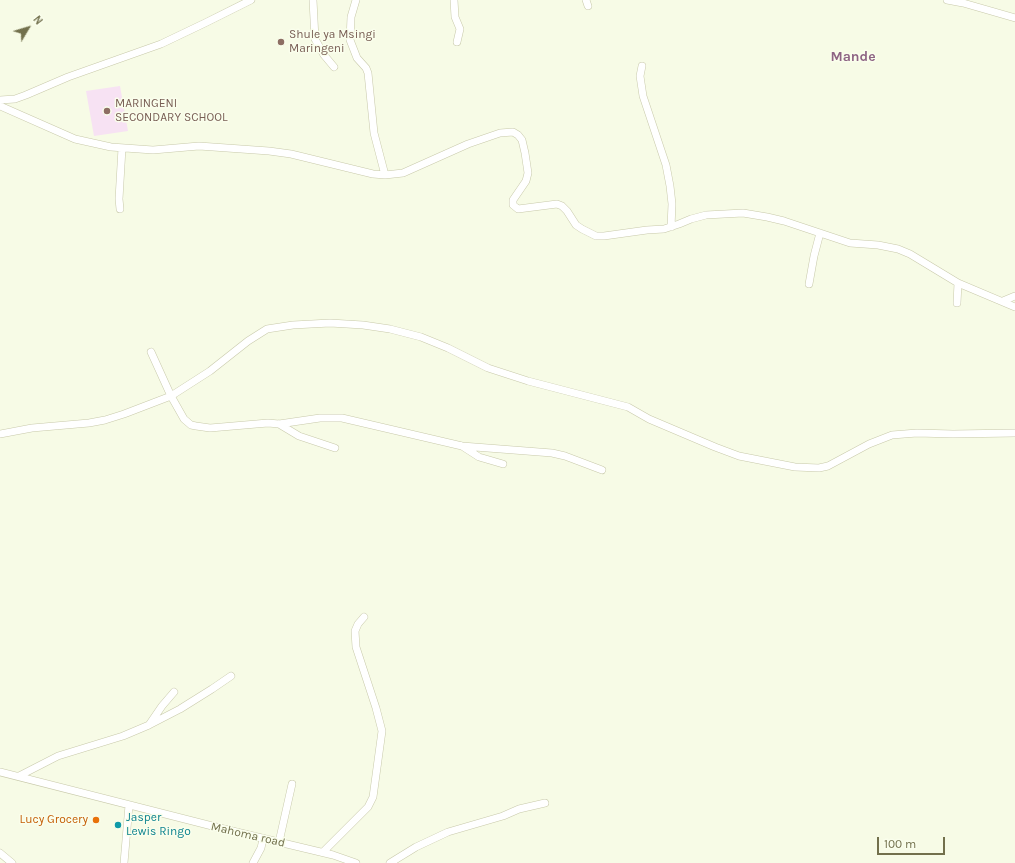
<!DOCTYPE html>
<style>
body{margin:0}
#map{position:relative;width:1015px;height:863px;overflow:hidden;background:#f7fbe6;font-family:Karla,sans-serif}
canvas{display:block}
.north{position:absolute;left:8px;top:8px;width:40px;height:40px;-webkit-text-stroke:3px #fafeec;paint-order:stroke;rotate:52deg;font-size:11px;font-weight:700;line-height:16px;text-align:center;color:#72704c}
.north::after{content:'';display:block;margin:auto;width:14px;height:18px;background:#72704c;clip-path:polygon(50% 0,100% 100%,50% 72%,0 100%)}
.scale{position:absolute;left:877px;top:837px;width:68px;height:18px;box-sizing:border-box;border:2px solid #72704c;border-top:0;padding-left:5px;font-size:12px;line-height:14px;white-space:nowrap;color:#72704c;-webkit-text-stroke:3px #fafeec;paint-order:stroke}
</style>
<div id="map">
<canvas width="1015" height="863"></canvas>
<div class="north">N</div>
<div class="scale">100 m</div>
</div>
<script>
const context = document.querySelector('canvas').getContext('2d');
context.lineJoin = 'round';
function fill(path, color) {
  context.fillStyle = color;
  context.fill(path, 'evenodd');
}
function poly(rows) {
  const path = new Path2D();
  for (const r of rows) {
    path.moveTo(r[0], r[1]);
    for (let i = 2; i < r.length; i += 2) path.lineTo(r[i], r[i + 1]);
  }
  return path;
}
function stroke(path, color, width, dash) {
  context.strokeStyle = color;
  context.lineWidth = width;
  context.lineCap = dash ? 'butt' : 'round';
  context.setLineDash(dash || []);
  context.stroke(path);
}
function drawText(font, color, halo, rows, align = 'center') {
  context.font = font + ' Karla,sans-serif';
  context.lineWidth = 3;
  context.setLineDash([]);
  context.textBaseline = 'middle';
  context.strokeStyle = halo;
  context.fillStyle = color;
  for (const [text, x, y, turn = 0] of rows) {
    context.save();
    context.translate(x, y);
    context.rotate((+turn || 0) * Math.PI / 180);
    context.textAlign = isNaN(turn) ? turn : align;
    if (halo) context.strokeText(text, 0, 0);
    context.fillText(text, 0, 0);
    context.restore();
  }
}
fill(poly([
 [120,86,128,131,94,136,86,91]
]), '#f7e2f3');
const minor = poly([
 [313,0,315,39,324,55,334,67],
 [356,0,351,17,350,40,357,58,366,68,368,73,374,133,385,175],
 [454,0,455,17,460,29,457,42],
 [586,0,588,6],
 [947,0,963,3,1015,18],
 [642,66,640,76,643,96,666,165,670,186,672,204,671,227],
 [0,100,15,99,26,95,68,77,161,44,205,23,251,0],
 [0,106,75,139,111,147,153,150,199,146,269,151,291,154,373,174,385,175,403,173,468,144,500,133,513,132,518,135,522,140,525,153,528,173,526,181,513,200,513,205,518,209,557,204,562,206,567,211,576,225,582,229,596,236,604,236,647,230,664,229,679,224,691,219,706,215,743,213,767,217,784,221,850,243,878,245,898,249,910,254,958,283,1015,307],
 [120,209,119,199,122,148],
 [809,284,814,256,820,233],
 [1003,301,1015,296],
 [957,303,958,283],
 [151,352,171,396,184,419,191,425,196,426,210,428,268,423,279,424,320,418,342,418,462,446,552,453,565,456,602,470],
 [279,424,299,436,335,448],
 [0,434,32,428,89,423,105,420,124,414,171,396,210,371,248,341,267,329,293,325,330,323,363,325,390,329,421,337,448,348,488,368,528,381,628,407,649,419,715,447,739,456,795,467,819,468,828,466,869,444,892,435,917,433,953,434,1015,433],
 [462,446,479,457,503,464],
 [149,725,162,706,174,692],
 [0,772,224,829,333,855,356,863],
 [19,776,58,756,123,736,149,725,180,709,212,689,231,676],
 [279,842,292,784],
 [323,852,368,807,373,797,382,731,376,708,356,647,355,631,358,624,364,617],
 [0,853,12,863],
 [124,863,129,805],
 [253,863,261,848,263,839],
 [390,863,416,847,448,832,503,816,519,809,545,803]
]);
stroke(minor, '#c8c9aa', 8);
stroke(minor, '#fff', 7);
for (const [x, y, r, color] of [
 [281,42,4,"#8d6e63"],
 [107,111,4,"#8d6e63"],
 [96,820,4,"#e8710a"],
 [118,825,4,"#0f9aa8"]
]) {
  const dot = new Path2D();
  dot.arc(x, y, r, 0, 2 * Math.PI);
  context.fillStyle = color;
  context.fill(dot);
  stroke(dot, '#fafeec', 1.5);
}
drawText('12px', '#785e54', '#fafeec', [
 ["Shule ya Msingi",289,35],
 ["Maringeni",289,49],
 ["MARINGENI",115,104],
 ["SECONDARY SCHOOL",115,118]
], 'left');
drawText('12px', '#0d838f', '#fafeec', [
 ["Jasper",126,818],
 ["Lewis Ringo",126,832]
], 'left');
drawText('12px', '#c56008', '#fafeec', [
 ["Lucy Grocery",88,820]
], 'right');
drawText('12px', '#72704c', '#fafeec', [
 ["Mahoma road",248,835,13]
]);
drawText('bold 14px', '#8e6484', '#fafeec', [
 ["Mande",853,57]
]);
</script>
